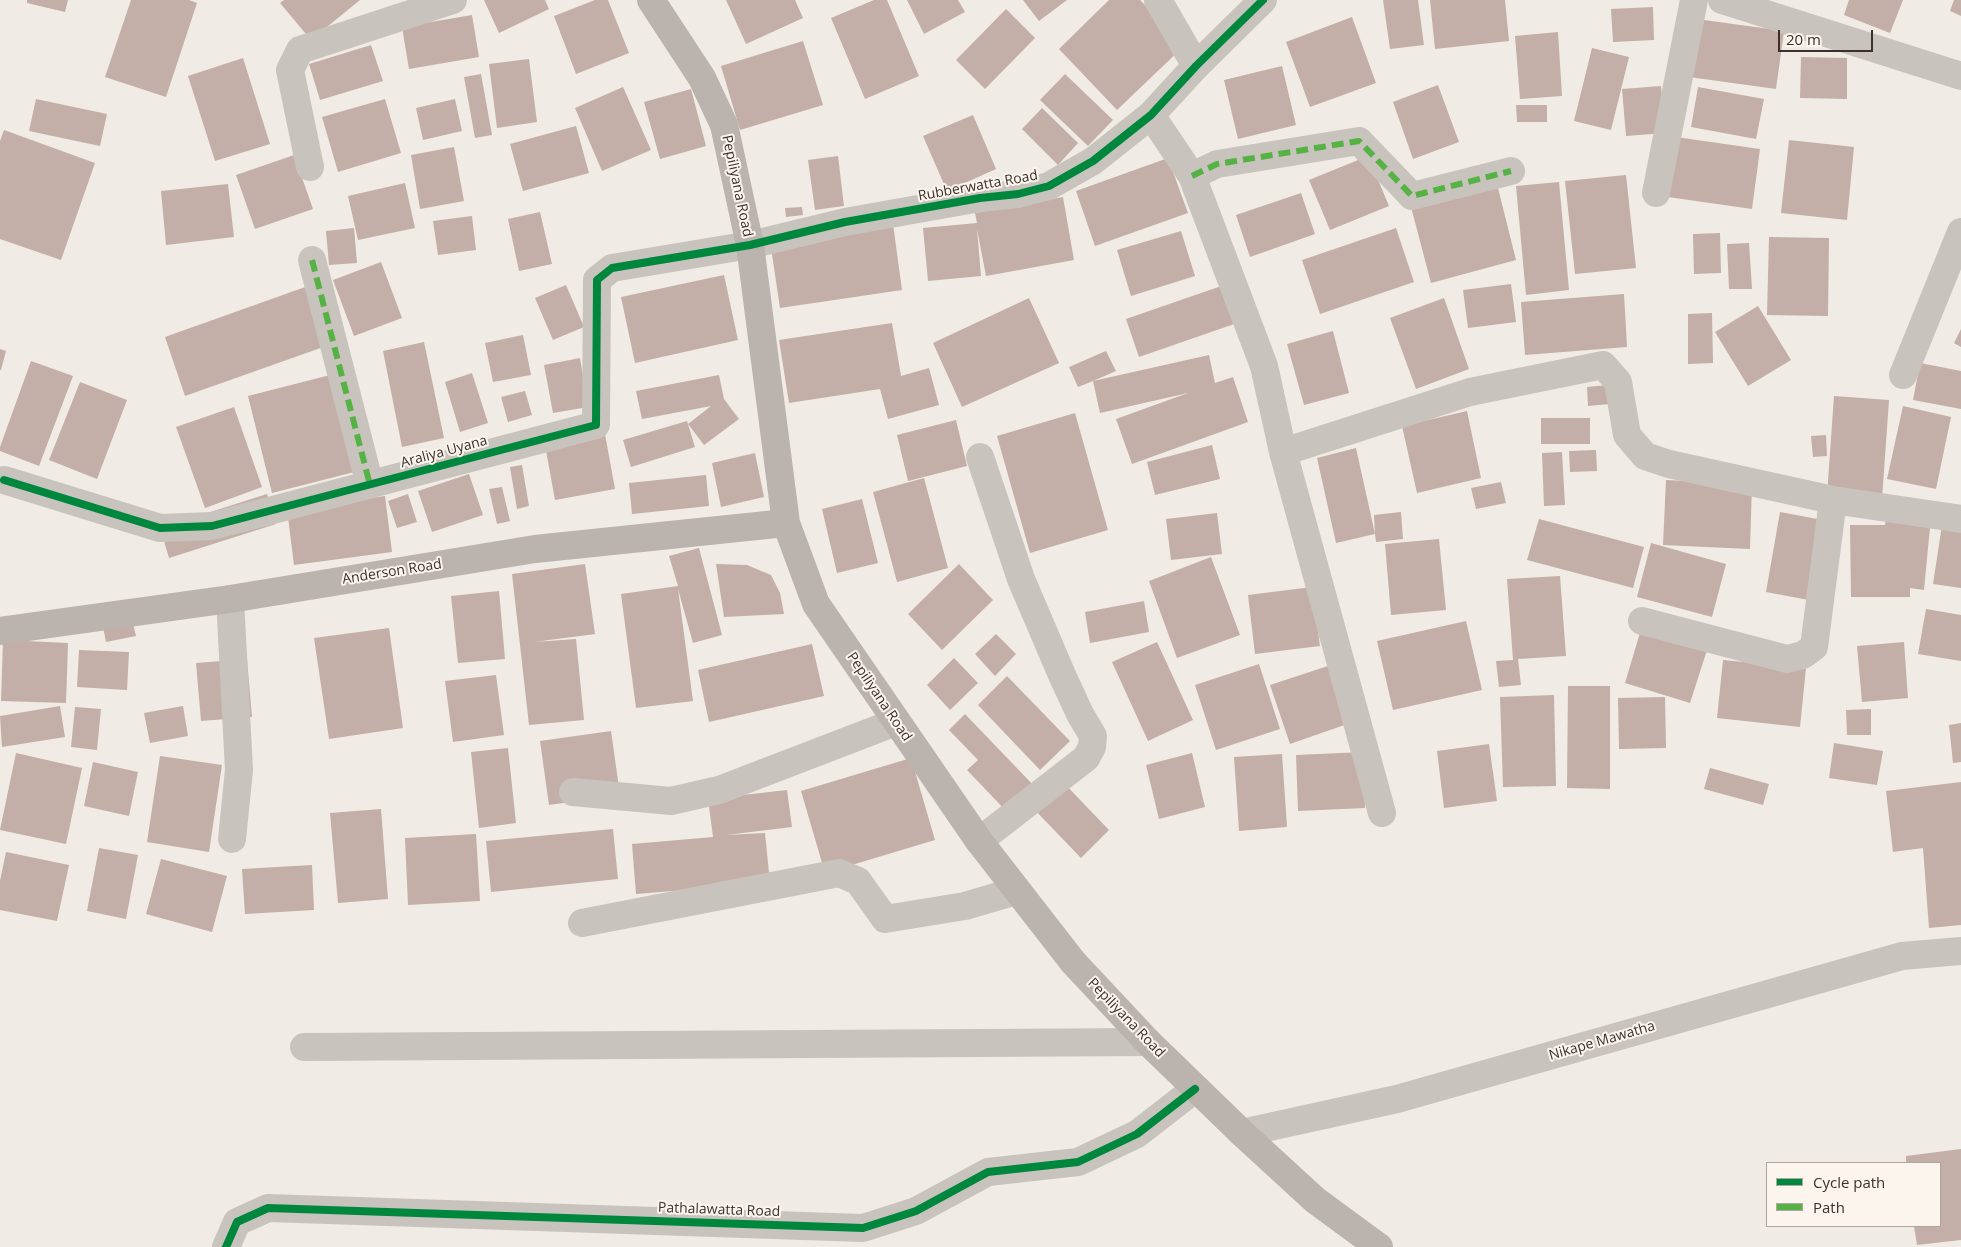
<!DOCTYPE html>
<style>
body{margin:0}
#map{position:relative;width:1961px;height:1247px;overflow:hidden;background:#f0ebe5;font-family:"Open Sans",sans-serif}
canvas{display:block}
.legend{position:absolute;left:1766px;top:1162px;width:175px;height:65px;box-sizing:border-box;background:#fbf5ee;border:1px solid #aea6a0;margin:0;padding:6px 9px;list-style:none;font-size:15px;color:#3b302b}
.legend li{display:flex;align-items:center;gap:10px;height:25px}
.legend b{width:25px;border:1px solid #aea6a0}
.scale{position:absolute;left:1778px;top:30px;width:95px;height:22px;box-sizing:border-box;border:2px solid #3b302b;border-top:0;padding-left:6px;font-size:15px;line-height:18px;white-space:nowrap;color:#3b302b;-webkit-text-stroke:4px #fbf5ee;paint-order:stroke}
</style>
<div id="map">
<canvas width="1961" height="1247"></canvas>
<ul class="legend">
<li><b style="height:6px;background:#00873e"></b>Cycle path</li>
<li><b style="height:6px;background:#57b246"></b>Path</li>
</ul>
<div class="scale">20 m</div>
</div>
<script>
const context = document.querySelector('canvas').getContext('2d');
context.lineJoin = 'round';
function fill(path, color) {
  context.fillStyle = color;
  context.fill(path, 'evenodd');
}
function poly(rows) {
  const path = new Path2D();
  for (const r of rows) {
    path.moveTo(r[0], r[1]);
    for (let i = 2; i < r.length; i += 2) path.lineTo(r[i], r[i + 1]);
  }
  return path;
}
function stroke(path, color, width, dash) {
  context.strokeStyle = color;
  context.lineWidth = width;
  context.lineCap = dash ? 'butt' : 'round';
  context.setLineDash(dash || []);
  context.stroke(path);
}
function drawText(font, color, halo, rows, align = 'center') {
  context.font = font + ' "Open Sans",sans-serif';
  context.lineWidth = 4;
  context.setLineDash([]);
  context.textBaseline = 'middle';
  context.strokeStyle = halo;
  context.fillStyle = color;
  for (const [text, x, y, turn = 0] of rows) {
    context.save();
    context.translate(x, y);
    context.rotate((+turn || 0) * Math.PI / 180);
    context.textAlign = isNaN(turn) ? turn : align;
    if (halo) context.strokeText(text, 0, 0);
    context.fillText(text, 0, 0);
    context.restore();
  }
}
fill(poly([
 [27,0,68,0,65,12,27,3],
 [131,0,189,0,197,3,166,97,105,77],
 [284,0,360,0,311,40,280,3],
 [484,0,545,0,549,9,499,33],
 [595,0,608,0,629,53,576,74,554,16],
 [726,0,795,0,803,18,746,44],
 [874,0,887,0,919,76,865,99,831,18],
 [907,0,958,0,965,12,924,34],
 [1023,0,1067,0,1039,21],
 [1109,0,1140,0,1184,46,1117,110,1059,49],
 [1383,0,1418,0,1424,45,1390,49],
 [1430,0,1505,0,1509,41,1435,49],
 [1849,0,1903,0,1890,33,1844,15],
 [1954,0,1961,0,1961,16,1950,11],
 [1653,7,1654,40,1613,42,1611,9],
 [1006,9,1035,38,985,89,956,60],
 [472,15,479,57,409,69,402,27],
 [1352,17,1376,83,1310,107,1286,42],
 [1697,19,1784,31,1776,89,1689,77],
 [1558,32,1562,96,1520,99,1515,36],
 [803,41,823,105,740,130,721,66],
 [371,45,383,81,320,100,309,64],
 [1592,48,1629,57,1611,130,1574,121],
 [1801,57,1847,58,1847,99,1800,98],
 [243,58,270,144,215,161,188,76],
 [529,59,537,122,497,128,489,64],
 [1282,66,1296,125,1238,139,1224,80],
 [481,74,492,135,475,138,464,77],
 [1065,74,1113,120,1088,146,1040,100],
 [1438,85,1459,142,1413,159,1393,102],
 [1661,86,1665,133,1626,136,1622,89],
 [623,87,651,150,602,171,575,108],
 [1698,87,1764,99,1756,139,1691,127],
 [691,89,706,146,660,159,644,102],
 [36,99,107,114,100,146,29,131],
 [385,99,401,153,338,172,322,117],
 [455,99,462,131,423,140,416,108],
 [1516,105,1547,105,1547,122,1517,122],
 [1042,108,1078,143,1058,165,1022,129],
 [973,115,996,169,947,191,923,136],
 [576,126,589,173,523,191,510,144],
 [4,130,95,163,61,260,0,239,0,141],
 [1676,137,1760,149,1752,209,1668,197],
 [1789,140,1854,147,1847,220,1781,213],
 [454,147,464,201,420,209,411,155],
 [294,155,313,209,255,229,236,175],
 [838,156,844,206,815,210,808,160],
 [1368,156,1389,206,1330,230,1309,180],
 [1168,158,1188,213,1095,246,1076,191],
 [1626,175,1636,268,1575,274,1565,181],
 [1496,180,1516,260,1431,283,1410,203],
 [1559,182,1569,290,1526,295,1516,186],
 [405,183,415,228,358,240,348,196],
 [228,184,234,237,166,245,161,191],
 [1301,193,1315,234,1250,257,1236,215],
 [1063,197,1074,260,986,276,977,229,981,276,928,281,923,228,977,223,975,213],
 [802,207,803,215,786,217,785,208],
 [540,212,552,264,519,271,508,219],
 [472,216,476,250,438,255,433,221],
 [893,224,902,290,780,308,770,241],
 [354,228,357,263,329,265,326,231],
 [1396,228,1414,282,1320,314,1302,260],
 [1181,231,1195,276,1131,296,1117,250],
 [1720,233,1721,273,1694,274,1693,234],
 [1769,237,1829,238,1828,316,1767,315],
 [1749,243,1752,289,1729,289,1727,244],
 [381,262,402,318,354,336,333,280],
 [724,275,738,340,635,363,621,297],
 [1227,284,1240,322,1139,357,1126,319],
 [1511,284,1516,322,1468,328,1463,290],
 [566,285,584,327,553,340,535,298],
 [308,286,329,345,185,396,165,337],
 [1624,294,1627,347,1525,355,1521,302],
 [1029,298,1059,363,962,407,933,343],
 [1444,298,1469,369,1416,389,1390,318],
 [1758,306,1791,360,1748,386,1715,332],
 [1712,313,1713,363,1688,364,1688,314],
 [892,323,901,376,929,368,939,405,888,419,880,389,789,403,779,340],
 [1961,329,1961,347,1954,343],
 [1333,331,1349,393,1304,405,1287,344],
 [523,335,531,375,493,382,485,343],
 [424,342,444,438,402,447,383,351],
 [0,349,6,351,1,370,0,370],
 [1106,351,1116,371,1093,381,1209,355,1215,383,1233,377,1248,422,1132,464,1116,419,1188,393,1100,413,1093,381,1078,387,1069,367],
 [580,358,588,407,553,413,544,365],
 [31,361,73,376,39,466,0,451,0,447],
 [1920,363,1961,371,1961,409,1913,400],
 [338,373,362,470,272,493,248,396],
 [472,373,488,423,460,432,445,382],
 [719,375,724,399,739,419,704,445,688,424,711,406,642,419,636,391],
 [80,382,127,400,97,479,49,460],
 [1608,385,1610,404,1588,406,1587,387],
 [525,391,532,415,508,422,501,397],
 [1834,396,1889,400,1882,499,1827,495],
 [1903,406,1951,417,1936,489,1887,479],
 [234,407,262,487,205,508,176,427],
 [1467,411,1481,478,1417,493,1402,426],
 [1075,413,1108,530,1030,553,997,436],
 [1541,418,1590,418,1590,444,1541,444],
 [956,420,967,466,908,481,897,435],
 [687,421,695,447,631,467,623,440],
 [605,434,615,489,555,500,545,445],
 [1826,435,1827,456,1813,457,1811,436],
 [1212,445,1220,479,1155,495,1147,462],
 [1356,448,1375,534,1374,515,1401,512,1403,539,1376,542,1375,534,1336,543,1317,458],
 [1596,450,1597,471,1570,472,1569,451],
 [1562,452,1565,505,1544,506,1542,453],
 [755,453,764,497,721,507,712,463],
 [522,465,529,506,517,509,510,467],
 [469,474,483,515,432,532,418,491],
 [706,475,709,506,632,514,629,483],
 [924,478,948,568,897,582,873,492],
 [1666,480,1752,484,1750,549,1663,545],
 [1501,482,1506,503,1476,509,1471,488],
 [502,487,510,521,497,524,489,489],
 [267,494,276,524,169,558,160,528],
 [408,494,417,522,397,528,388,501],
 [385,496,392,552,294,565,287,509],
 [862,499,878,563,837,573,822,509],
 [1780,512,1828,521,1814,601,1766,592],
 [1887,512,1931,517,1924,590,1910,588,1910,597,1851,597,1850,525,1885,525],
 [1217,513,1222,554,1171,560,1166,519],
 [1539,519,1644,547,1633,588,1527,560],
 [1942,525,1961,528,1961,588,1933,584],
 [1439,539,1446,610,1391,615,1385,544],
 [1651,543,1726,564,1712,617,1637,597],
 [699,548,722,635,693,643,678,589,693,701,636,708,621,594,678,586,669,556],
 [1211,557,1240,635,1177,658,1149,581],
 [585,564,595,634,534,642,576,639,584,720,529,725,512,574],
 [716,564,747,565,771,575,780,593,784,614,724,617],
 [959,564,993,600,942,650,908,614],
 [1560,576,1566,656,1518,659,1521,685,1499,687,1496,661,1513,660,1507,579],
 [1312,587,1320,646,1255,654,1248,595],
 [499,591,505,659,458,663,451,596],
 [1144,601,1149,632,1090,643,1085,612],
 [1926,609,1961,615,1961,661,1918,654],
 [131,616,136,636,106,642,102,622],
 [1466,621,1482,690,1393,710,1377,641],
 [1642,626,1708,647,1690,703,1625,683],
 [389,628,403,728,329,739,314,638],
 [996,634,1016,654,995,676,975,654],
 [3,640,68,643,66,703,1,701],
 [1157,642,1193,720,1148,741,1112,662],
 [1904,642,1908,698,1862,702,1857,646],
 [812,644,824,696,709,722,698,670],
 [79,650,129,652,127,690,77,687],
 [954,658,978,683,950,710,927,685],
 [247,659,252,717,201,721,196,663],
 [1723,660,1806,668,1800,727,1717,718],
 [1259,664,1280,729,1216,750,1195,685],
 [1334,664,1353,722,1290,744,1270,685],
 [496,675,504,735,453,742,445,681],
 [1007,676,1070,741,1040,770,978,705],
 [1568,686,1610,686,1610,789,1567,788],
 [1554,695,1556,786,1503,787,1500,697],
 [1665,697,1666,748,1619,749,1618,698],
 [60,706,65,737,2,747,0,716],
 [183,706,188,736,150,743,144,713],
 [75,707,101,709,97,750,71,747],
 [1871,709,1871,735,1847,735,1846,710],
 [965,714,1036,788,1009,814,967,770,978,760,949,730],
 [1961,723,1961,762,1953,763,1949,725],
 [611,731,620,795,549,805,540,741],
 [1834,743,1883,751,1877,785,1829,778],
 [1489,744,1497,801,1444,808,1437,751],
 [508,748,516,823,479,828,471,752],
 [1363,752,1365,808,1298,811,1296,755],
 [16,753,82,768,66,844,0,830],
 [1192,753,1205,807,1159,819,1146,765],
 [1282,754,1287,827,1239,831,1234,757],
 [160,756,222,765,209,852,147,842],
 [911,758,935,840,825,873,801,791],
 [93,762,138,772,129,816,84,806],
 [1710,768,1769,784,1763,805,1704,789],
 [1060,779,1109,830,1081,858,1032,807],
 [1961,782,1961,925,1929,928,1923,848,1893,852,1886,791],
 [787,790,792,827,726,835,765,833,770,883,636,894,632,844,713,837,708,799],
 [381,809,388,899,338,903,330,813],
 [613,829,618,879,491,892,486,841],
 [476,834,480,901,408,905,405,838],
 [99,848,138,855,126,919,87,911],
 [6,852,69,865,57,921,0,910,0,881],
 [161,859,227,876,212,932,146,914],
 [312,865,314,910,245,914,242,869],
 [1961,1149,1961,1240,1917,1245,1914,1226,1940,1226,1940,1163,1906,1163,1906,1156]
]), '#c3afa7');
stroke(poly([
 [1158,0,1196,66],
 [1722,0,1961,76],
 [1151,115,1192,176,1264,366,1283,452,1382,813],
 [310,167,290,70,300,50,453,0],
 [1192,176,1217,164,1359,141,1412,196,1511,171],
 [1656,193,1694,0],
 [312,260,370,485],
 [1903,375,1961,232],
 [1283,452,1470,392,1603,365,1618,382,1627,435,1645,456,1669,464,1833,500,1961,519],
 [4,480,160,528,212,526,596,425,597,280,612,268,750,245,845,222,980,198,1018,194,1049,186,1093,161,1151,115,1196,66,1263,0],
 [230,599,239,770,232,839],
 [1642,621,1787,659,1803,655,1814,647,1833,500],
 [573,792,671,801,719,790,896,722],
 [979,841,1086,758,1092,747,1093,736,1080,714,1062,675,1021,579,980,457],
 [582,923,839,873,858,881,885,919,965,906,1016,891],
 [304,1047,1148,1042],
 [1242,1133,1397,1099,1902,956,1961,951],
 [226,1247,237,1222,268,1208,863,1228,916,1211,988,1172,1078,1162,1137,1134,1195,1089]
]), '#c9c3be', 28);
stroke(poly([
 [651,0,702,78,724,125,750,245,786,523,816,604,979,841,1073,962,1148,1042,1242,1133,1315,1200,1379,1247],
 [0,631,230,599,535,549,786,523]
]), '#bab3ae', 28);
stroke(poly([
 [1192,176,1217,164,1359,141,1412,196,1511,171],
 [312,260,370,485]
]), '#57b246', 6, [12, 6]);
stroke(poly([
 [4,480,160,528,212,526,596,425,597,280,612,268,750,245,845,222,980,198,1018,194,1049,186,1093,161,1151,115,1196,66,1263,0],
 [226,1247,237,1222,268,1208,863,1228,916,1211,988,1172,1078,1162,1137,1134,1195,1089]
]), '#00873e', 8);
drawText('14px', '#3b302b', '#fbf5ee', [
 ["Pepiliyana Road",737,186,78],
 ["Rubberwatta Road",978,186,-10],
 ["Araliya Uyana",444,452,-15],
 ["Anderson Road",392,572,-9],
 ["Pepiliyana Road",879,697,56],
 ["Pepiliyana Road",1126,1018,46],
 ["Nikape Mawatha",1602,1041,-16],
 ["Pathalawatta Road",719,1210,2]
]);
</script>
